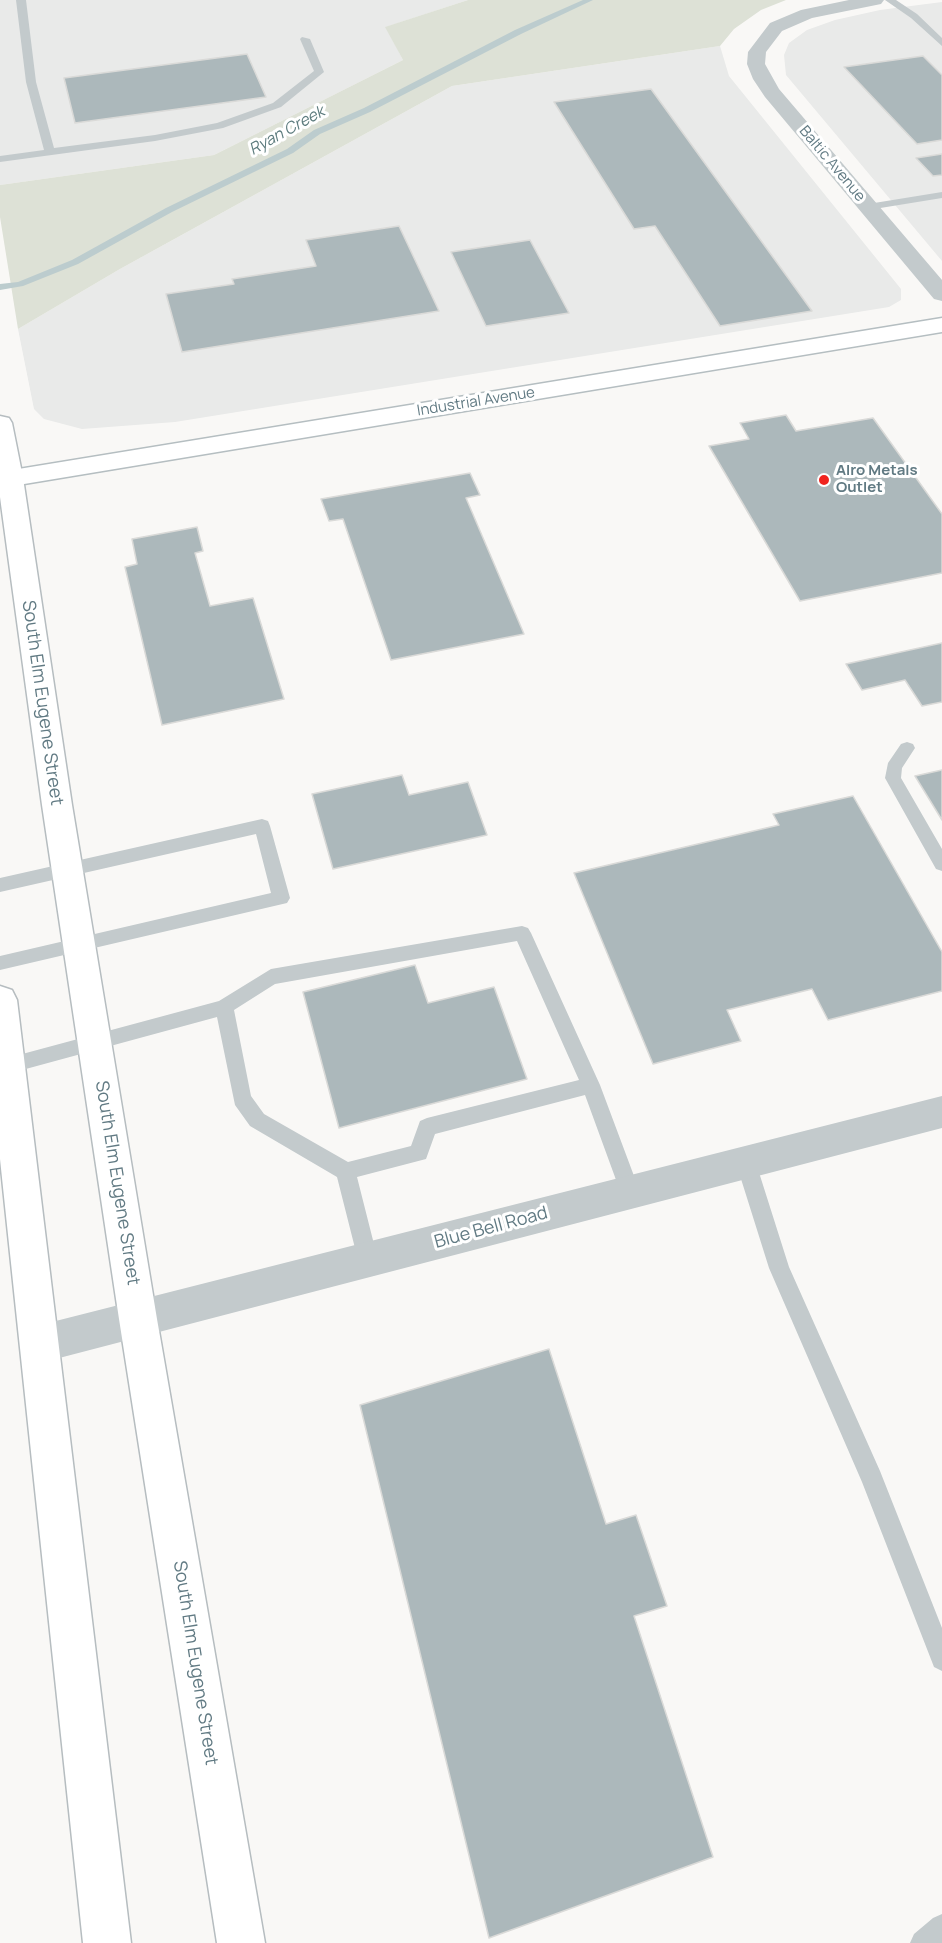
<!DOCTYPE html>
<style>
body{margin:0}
canvas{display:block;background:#f9f8f6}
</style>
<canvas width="942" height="1943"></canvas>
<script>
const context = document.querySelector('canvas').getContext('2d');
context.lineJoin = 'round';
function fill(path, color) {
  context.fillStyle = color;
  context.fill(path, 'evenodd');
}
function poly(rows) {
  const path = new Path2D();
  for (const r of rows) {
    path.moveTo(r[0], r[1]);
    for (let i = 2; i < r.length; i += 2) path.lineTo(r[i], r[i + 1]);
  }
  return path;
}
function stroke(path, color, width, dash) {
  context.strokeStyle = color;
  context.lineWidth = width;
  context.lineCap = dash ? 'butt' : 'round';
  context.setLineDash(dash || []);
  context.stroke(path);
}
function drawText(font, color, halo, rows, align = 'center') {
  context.font = font + ' Manrope,sans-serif';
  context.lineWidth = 6;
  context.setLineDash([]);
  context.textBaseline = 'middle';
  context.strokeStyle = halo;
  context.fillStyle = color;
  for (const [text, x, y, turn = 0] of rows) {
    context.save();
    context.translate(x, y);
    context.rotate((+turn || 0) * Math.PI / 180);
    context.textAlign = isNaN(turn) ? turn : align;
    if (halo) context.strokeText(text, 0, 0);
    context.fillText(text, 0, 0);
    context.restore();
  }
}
fill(poly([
 [0,0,468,0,386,27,403,60,214,155,0,185],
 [942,2,942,261,786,75,784,55,789,43,807,30,835,20,880,10],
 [720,46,729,76,901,289,901,300,889,307,175,422,82,429,44,419,34,409,18,329,120,269,452,86]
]), '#e9eae9');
fill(poly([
 [468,0,786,0,761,10,734,29,720,46,452,86,120,269,18,329,0,217,0,185,214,155,403,60,385,27]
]), '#dde1d6');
fill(poly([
 [583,0,593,0,521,34,370,112,320,134,293,153,172,212,78,264,23,286,0,290,0,284,18,282,72,260,166,208,287,149,314,130,364,108,515,30,583,0]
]), '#bcccce');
const building = poly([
 [247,54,266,97,75,123,64,78,247,54],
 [923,56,942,75,942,140,917,144,844,67,923,56],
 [651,89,812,311,720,326,655,226,634,229,554,102,651,89],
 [942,154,942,175,933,176,916,158,942,154],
 [399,226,439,311,182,352,166,294,234,284,232,279,316,266,306,240,399,226],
 [530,240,569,313,486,326,451,252,530,240],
 [786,415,796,431,873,418,942,514,942,573,800,601,709,446,749,439,740,423,786,415],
 [470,473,480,495,466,498,524,634,391,660,343,519,329,521,321,499,470,473],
 [197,527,203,551,195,553,210,606,253,598,284,699,162,725,125,567,137,564,132,539,197,527],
 [942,643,942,702,922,706,905,680,862,690,846,664,942,643],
 [942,770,942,820,915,776,942,770],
 [402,775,409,795,468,782,487,835,333,869,312,794,402,775],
 [853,796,942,952,942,991,828,1020,812,989,727,1010,741,1041,653,1064,574,873,779,825,773,814,853,796],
 [415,965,428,1003,494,987,527,1079,339,1128,303,992,415,965],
 [549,1349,606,1524,636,1515,667,1606,634,1616,713,1857,489,1938,360,1405,549,1349]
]);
fill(building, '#acb8bb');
stroke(building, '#dadad8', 1.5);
const secondary = poly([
 [942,318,942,332,0,488,0,472,942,318]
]);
const primary = poly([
 [0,416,9,418,12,423,23,478,72,805,157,1319,265,1943,217,1943,119,1319,42,805,0,497,0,416],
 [0,986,12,990,17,1000,131,1943,83,1943,0,1159,0,986]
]);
stroke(secondary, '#b5bec1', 3);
stroke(primary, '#b6bdc0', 3);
fill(poly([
 [16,0,26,0,36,82,54,148,155,135,217,123,273,103,314,71,300,39,302,37,310,39,324,72,281,107,223,128,155,141,0,162,0,156,44,150,26,82,16,0],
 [885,0,896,0,917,14,942,38,942,46,911,18,885,0],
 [942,192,942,198,868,210,862,207,868,204,942,192],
 [907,742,913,744,915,748,902,768,901,778,942,849,942,871,936,869,885,778,888,763,901,744,907,742],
 [262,819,268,821,270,826,290,898,287,903,0,970,0,956,271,893,256,834,0,892,0,878,262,819],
 [522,926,528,928,531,933,600,1085,640,1192,637,1199,630,1201,623,1199,585,1095,435,1134,426,1159,357,1177,378,1260,375,1267,368,1270,361,1267,358,1260,337,1177,250,1126,235,1105,217,1017,0,1076,0,1060,219,1001,271,969,522,926],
 [517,941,579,1080,427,1118,420,1121,411,1146,348,1162,264,1114,251,1096,234,1010,275,984,517,941],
 [746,1154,753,1157,756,1163,789,1267,880,1471,942,1628,942,1671,934,1667,862,1482,769,1268,736,1163,739,1157,746,1154],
 [942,1914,942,1943,910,1943,914,1934,933,1918,942,1914]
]), '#c3cacc');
fill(poly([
 [849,0,884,0,881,4,812,18,782,31,766,52,765,64,779,89,942,280,942,301,934,299,765,97,753,79,747,64,748,52,770,23,801,10,849,0],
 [942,1096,942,1128,40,1363,26,1358,21,1344,26,1330,40,1325,942,1096]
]), '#c3cacc');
fill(secondary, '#fff');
fill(primary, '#fff');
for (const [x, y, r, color] of [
 [824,480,6,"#f0231e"]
]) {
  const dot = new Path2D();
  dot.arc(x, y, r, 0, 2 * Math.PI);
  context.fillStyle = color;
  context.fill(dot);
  stroke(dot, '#fff', 2);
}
drawText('15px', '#617a83', '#fff', [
 ["Baltic Avenue",832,164,50],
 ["Industrial Avenue",476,402,-9]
]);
drawText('bold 15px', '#617a83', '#fff', [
 ["Alro Metals",836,471],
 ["Outlet",836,488]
], 'left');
drawText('italic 16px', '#5c7b7d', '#fff', [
 ["Ryan Creek",287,131,-29]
]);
drawText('18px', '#617a83', '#fff', [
 ["South Elm Eugene Street",42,703,82],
 ["South Elm Eugene Street",117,1183,81],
 ["Blue Bell Road",491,1228,-15],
 ["South Elm Eugene Street",195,1663,81]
]);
</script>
